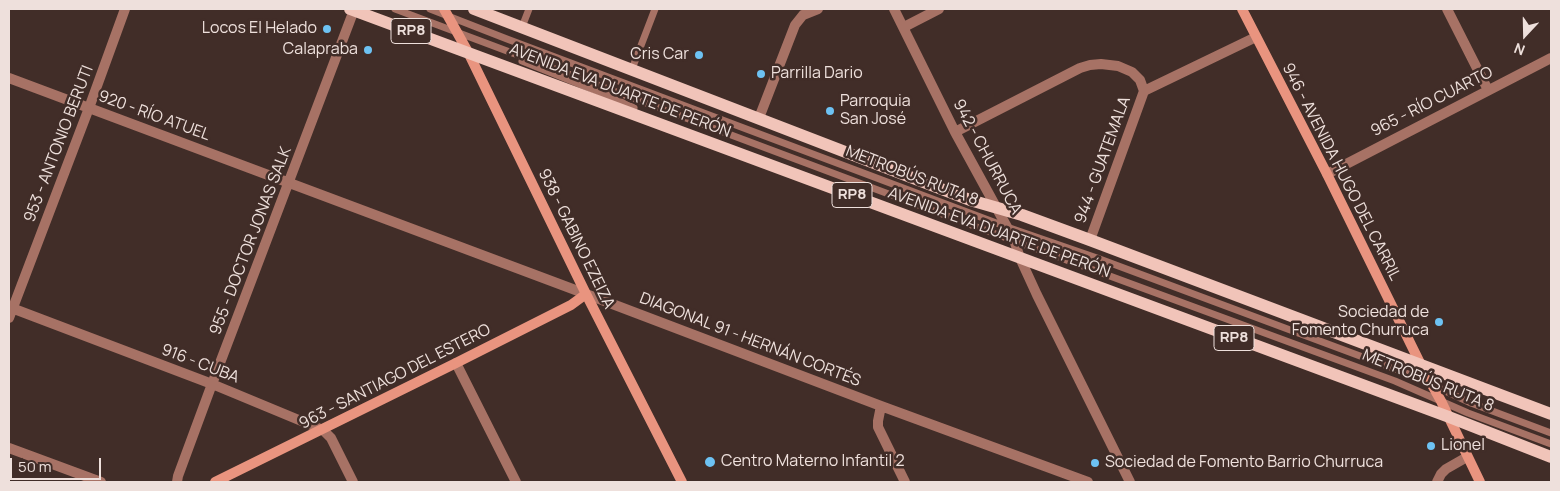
<!DOCTYPE html>
<meta charset="utf-8">
<style>
body{margin:0}
#map{position:relative;width:1560px;height:491px;overflow:hidden;background:#412d28;font-family:Manrope,sans-serif}
canvas{display:block}
.frame{position:absolute;inset:0;border:10px solid #eee0dc;pointer-events:none}
.north{position:absolute;left:1500px;top:10px;width:50px;height:50px;-webkit-text-stroke:4px #412d28;paint-order:stroke;rotate:201deg;font-size:14px;font-weight:700;line-height:20px;text-align:center;color:#eee0dc}
.north::after{content:'';display:block;margin:auto;width:18px;height:22px;background:#eee0dc;clip-path:polygon(50% 0,100% 100%,50% 72%,0 100%)}
.scale{position:absolute;left:10px;top:458px;width:91px;height:22px;box-sizing:border-box;border:2px solid #eee0dc;border-top:0;padding-left:6px;font-size:15px;line-height:18px;white-space:nowrap;color:#eee0dc;-webkit-text-stroke:4px #412d28;paint-order:stroke}
</style>
<div id="map">
<canvas width="1560" height="491"></canvas>
<div class="frame"></div>
<div class="north">N</div>
<div class="scale">50 m</div>
</div>
<script>
const context = document.querySelector('canvas').getContext('2d');
context.lineJoin = 'round';
function poly(rows) {
  const path = new Path2D();
  for (const r of rows) {
    path.moveTo(r[0], r[1]);
    for (let i = 2; i < r.length; i += 2) path.lineTo(r[i], r[i + 1]);
  }
  return path;
}
function stroke(path, color, width, dash) {
  context.strokeStyle = color;
  context.lineWidth = width;
  context.lineCap = dash ? 'butt' : 'round';
  context.setLineDash(dash || []);
  context.stroke(path);
}
function drawText(font, color, halo, rows, align = 'center') {
  context.font = font + ' Manrope,sans-serif';
  context.lineWidth = 5;
  context.setLineDash([]);
  context.textBaseline = 'middle';
  context.strokeStyle = halo;
  context.fillStyle = color;
  for (const [text, x, y, turn = 0] of rows) {
    context.save();
    context.translate(x, y);
    context.rotate((+turn || 0) * Math.PI / 180);
    context.textAlign = isNaN(turn) ? turn : align;
    if (halo) context.strokeText(text, 0, 0);
    context.fillText(text, 0, 0);
    context.restore();
  }
}
stroke(poly([
 [395,9,974,226,1395,381,1468,413,1551,444],
 [430,9,507,39,1007,227,1097,258,1411,375,1471,403,1551,433],
 [522,27,529,9],
 [522,61,599,92,634,108],
 [632,69,655,9]
]), '#a77265', 7);
stroke(poly([
 [894,9,955,132,1007,227,1014,240,1020,258,1037,295,1130,482],
 [1447,9,1488,90],
 [904,27,939,9],
 [9,78,586,294,881,406,1088,482],
 [1144,91,1256,37],
 [759,118,795,25,803,15,818,9],
 [955,132,1080,68,1090,65,1101,64,1118,66,1132,72,1140,80,1144,91],
 [1327,174,1551,58],
 [1090,240,1144,91],
 [9,307,212,384,323,430,331,438,353,482],
 [9,318,89,108,125,9],
 [456,363,516,482],
 [881,406,878,421,878,427,905,482],
 [9,448,101,482],
 [177,482,178,476,212,384,354,10],
 [1437,482,1441,474,1446,469,1467,457]
]), '#a77265', 10);
stroke(poly([
 [444,9,468,52,586,294,682,482],
 [1242,9,1327,174,1421,365,1441,401,1480,482],
 [215,482,456,363,571,305,586,294]
]), '#e9947f', 10);
stroke(poly([
 [350,9,1449,417,1551,457],
 [474,9,970,200,1022,215,1090,240,1551,414]
]), '#f1c4b9', 12);
for (const [x, y, r, color] of [
 [327,29,5,"#6dc2f3"],
 [368,50,5,"#6dc2f3"],
 [699,55,5,"#6dc2f3"],
 [761,74,5,"#6dc2f3"],
 [830,111,5,"#6dc2f3"],
 [1439,322,5,"#6dc2f3"],
 [1431,446,5,"#6dc2f3"],
 [710,462,6,"#6dc2f3"],
 [1095,463,5,"#6dc2f3"]
]) {
  const dot = new Path2D();
  dot.arc(x, y, r, 0, 2 * Math.PI);
  context.fillStyle = color;
  context.fill(dot);
  stroke(dot, '#412d28', 2);
}
for (const [x, y, w] of [
 [411,31,40],
 [852,195,40],
 [1234,338,40]
]) {
  const box = new Path2D();
  box.roundRect(x - w / 2, y - 12.5, w, 25, 4);
  context.fillStyle = '#412d28';
  context.fill(box);
  stroke(box, '#eee0dc', 1);
}
drawText('bold 15px', '#eee0dc', null, [
 ["RP8",411,31],
 ["RP8",852,195],
 ["RP8",1234,338]
]);
drawText('16px', '#eee0dc', '#412d28', [
 ["Locos El Helado",317,29,"right"],
 ["Calapraba",358,50,"right"],
 ["Cris Car",689,55,"right"],
 ["Parrilla Dario",771,74],
 ["Parroquia",840,102],
 ["San José",840,120],
 ["Sociedad de",1429,313,"right"],
 ["Fomento Churruca",1429,331,"right"],
 ["Lionel",1441,446],
 ["Centro Materno Infantil 2",721,462],
 ["Sociedad de Fomento Barrio Churruca",1105,463]
], 'left');
drawText('16px', '#eee0dc', '#412d28', [
 ["AVENIDA EVA DUARTE DE PERÓN",620,91,21],
 ["965 - RÍO CUARTO",1432,102,-27],
 ["920 - RÍO ATUEL",154,116,20],
 ["953 - ANTONIO BERUTI",59,144,-69],
 ["942 - CHURRUCA",987,157,62],
 ["944 - GUATEMALA",1103,160,-70],
 ["946 - AVENIDA HUGO DEL CARRIL",1341,172,63],
 ["METROBÚS RUTA 8",912,176,21],
 ["AVENIDA EVA DUARTE DE PERÓN",999,233,20],
 ["938 - GABINO EZEIZA",576,239,64],
 ["955 - DOCTOR JONAS SALK",251,241,-69],
 ["DIAGONAL 91 - HERNÁN CORTÉS",750,340,21],
 ["916 - CUBA",200,364,21],
 ["963 - SANTIAGO DEL ESTERO",395,377,-27],
 ["METROBÚS RUTA 8",1428,381,22]
]);
</script>
